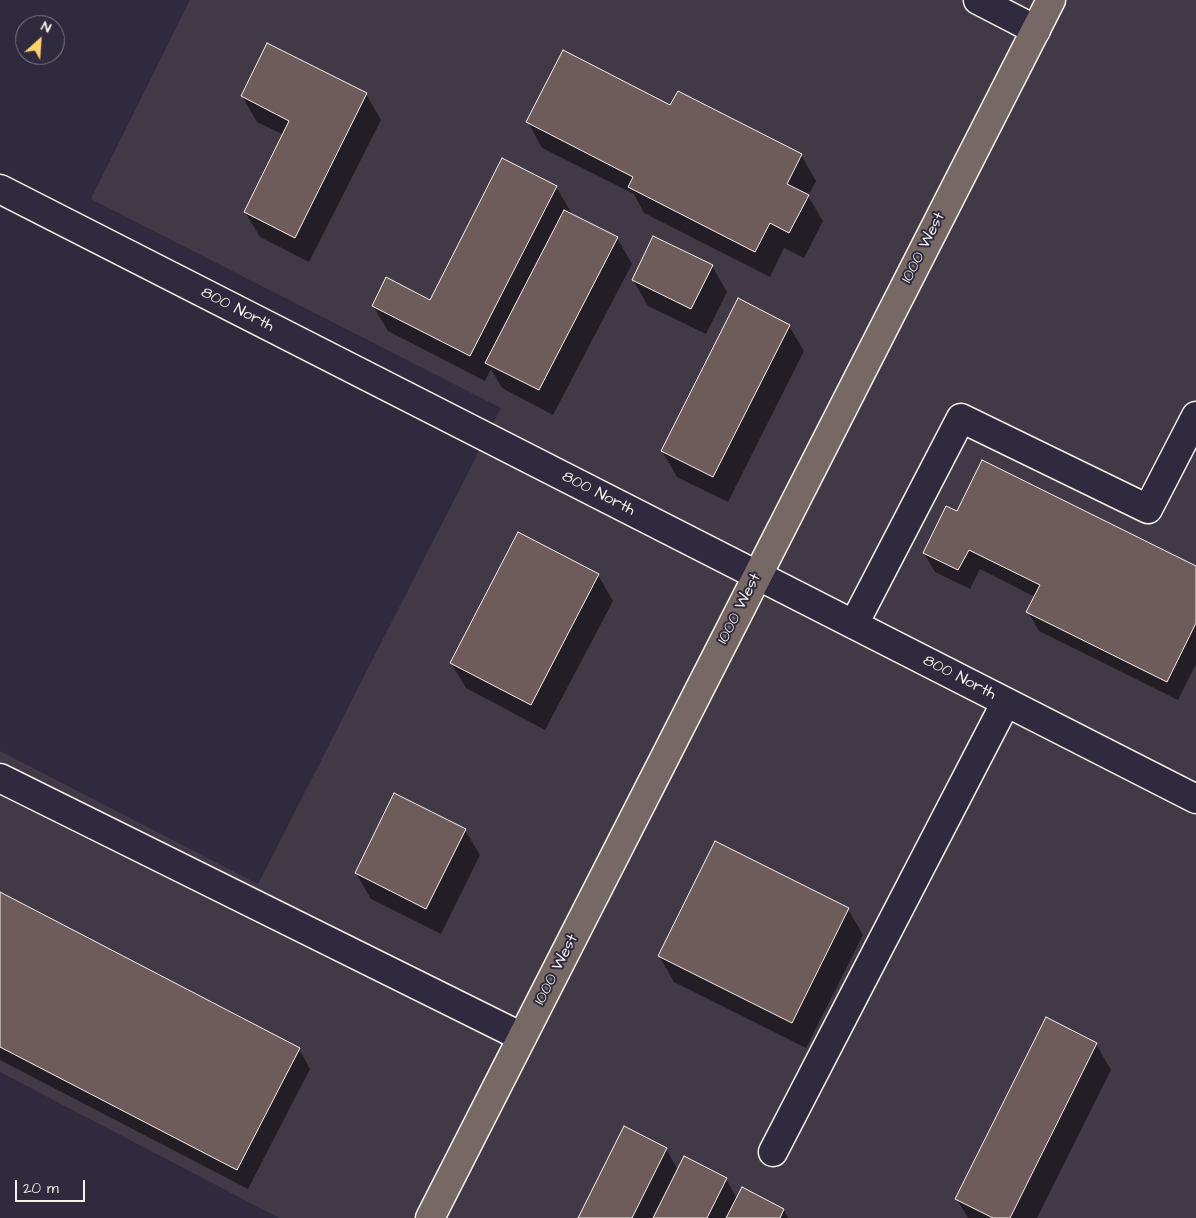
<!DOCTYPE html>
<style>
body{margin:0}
#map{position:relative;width:1196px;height:1218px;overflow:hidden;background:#2f2a3d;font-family:"Architects Daughter",sans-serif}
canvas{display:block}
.north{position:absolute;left:15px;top:15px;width:50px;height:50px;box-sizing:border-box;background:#2f2a3d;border:1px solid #7e7a81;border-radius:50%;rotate:26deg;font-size:14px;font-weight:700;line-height:20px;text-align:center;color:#f4f1e8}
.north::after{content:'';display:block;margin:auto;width:18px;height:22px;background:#ffd166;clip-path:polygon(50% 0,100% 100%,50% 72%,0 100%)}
.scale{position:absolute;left:15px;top:1180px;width:70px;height:22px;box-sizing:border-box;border:2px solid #f4f1e8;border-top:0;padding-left:6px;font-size:15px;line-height:18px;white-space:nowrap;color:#f4f1e8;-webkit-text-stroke:4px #2f2a3d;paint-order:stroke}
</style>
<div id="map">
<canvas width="1196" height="1218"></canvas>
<div class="north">N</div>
<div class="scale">20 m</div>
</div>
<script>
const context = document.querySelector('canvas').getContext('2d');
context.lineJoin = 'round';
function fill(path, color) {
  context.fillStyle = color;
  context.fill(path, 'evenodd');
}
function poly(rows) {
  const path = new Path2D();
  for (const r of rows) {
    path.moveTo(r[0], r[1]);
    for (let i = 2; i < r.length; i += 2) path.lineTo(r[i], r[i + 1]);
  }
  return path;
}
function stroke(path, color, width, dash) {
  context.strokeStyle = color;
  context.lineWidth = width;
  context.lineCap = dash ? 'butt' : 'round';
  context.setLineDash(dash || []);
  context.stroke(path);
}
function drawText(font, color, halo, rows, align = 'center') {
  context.font = font + ' "Architects Daughter",sans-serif';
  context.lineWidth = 4;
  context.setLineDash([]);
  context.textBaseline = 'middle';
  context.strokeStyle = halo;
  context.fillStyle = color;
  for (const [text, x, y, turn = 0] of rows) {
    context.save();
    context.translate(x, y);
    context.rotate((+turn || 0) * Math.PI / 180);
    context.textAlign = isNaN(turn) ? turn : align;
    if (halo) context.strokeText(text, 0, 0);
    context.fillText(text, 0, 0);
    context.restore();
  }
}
fill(poly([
 [190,0,1196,0,1196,1218,279,1218,0,1072,0,751,258,884,501,408,91,199]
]), '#423946');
fill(poly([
 [678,92,801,155,816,181,808,196,823,221,804,258,784,248,770,277,644,213,634,194,542,148,528,122,671,107],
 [366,94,381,120,309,262,260,237,245,212,284,135,257,122,242,96],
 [556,187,571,212,570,214,617,238,632,264,553,415,502,388,491,369,485,381,388,331,373,306,431,301],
 [712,266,727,292,706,334,648,306,633,280],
 [789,326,804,351,728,502,677,477,662,451],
 [958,513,1196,567,1196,664,1178,700,1039,631,1028,612,1035,597,980,569,970,589,935,572,924,553],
 [598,575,613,601,545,730,466,688,451,663],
 [465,830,480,855,441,934,371,899,356,873],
 [0,894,299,1049,310,1069,248,1189,0,1060],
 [848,909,863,935,806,1048,674,982,659,956],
 [1047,1019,1096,1044,1111,1070,1037,1218,968,1218,956,1198],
 [666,1149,678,1170,726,1179,737,1199,784,1210,788,1218,579,1218]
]), '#0007');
const building = poly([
 [267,43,367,93,295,238,244,212,289,121,241,96,267,43],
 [563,50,670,105,678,91,802,154,787,184,809,195,789,233,770,223,755,252,628,187,633,177,526,122,563,50],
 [502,158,557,186,470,356,372,306,386,277,430,300,502,158],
 [564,210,618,237,539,390,485,363,564,210],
 [653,236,713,265,691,309,632,280,653,236],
 [738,298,790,325,713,477,661,451,738,298],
 [982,460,1196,566,1196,623,1167,682,1026,612,1040,585,969,550,958,570,923,553,946,506,957,511,982,460],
 [518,532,599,574,531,705,450,663,518,532],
 [394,793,466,829,426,909,355,873,394,793],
 [715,841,849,908,792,1023,658,956,715,841],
 [0,892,300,1048,237,1170,0,1047,0,892],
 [1046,1017,1097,1043,1010,1218,993,1218,955,1199,1046,1017],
 [624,1126,667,1148,632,1218,578,1218,624,1126],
 [684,1156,727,1178,707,1218,653,1218,684,1156],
 [742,1187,784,1209,780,1218,726,1218,742,1187]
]);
fill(building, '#6e5b5b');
stroke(building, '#f4f1e8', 1);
const minor = poly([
 [978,0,1036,30],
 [0,189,1196,799],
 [854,624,961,418,1148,509,1196,416],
 [0,778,522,1037],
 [773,1152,1006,702]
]);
const major = poly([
 [430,1218,1051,0]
]);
stroke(minor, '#f4f1e8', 31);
stroke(major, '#f4f1e8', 31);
stroke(minor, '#2f2a3d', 28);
stroke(major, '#766864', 28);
drawText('16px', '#f4f1e8', '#2f2a3d', [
 ["1000 West",924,248,-63],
 ["800 North",237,310,27],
 ["800 North",598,494,27],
 ["1000 West",740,609,-63],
 ["800 North",959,678,27],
 ["1000 West",557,970,-63]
]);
</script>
